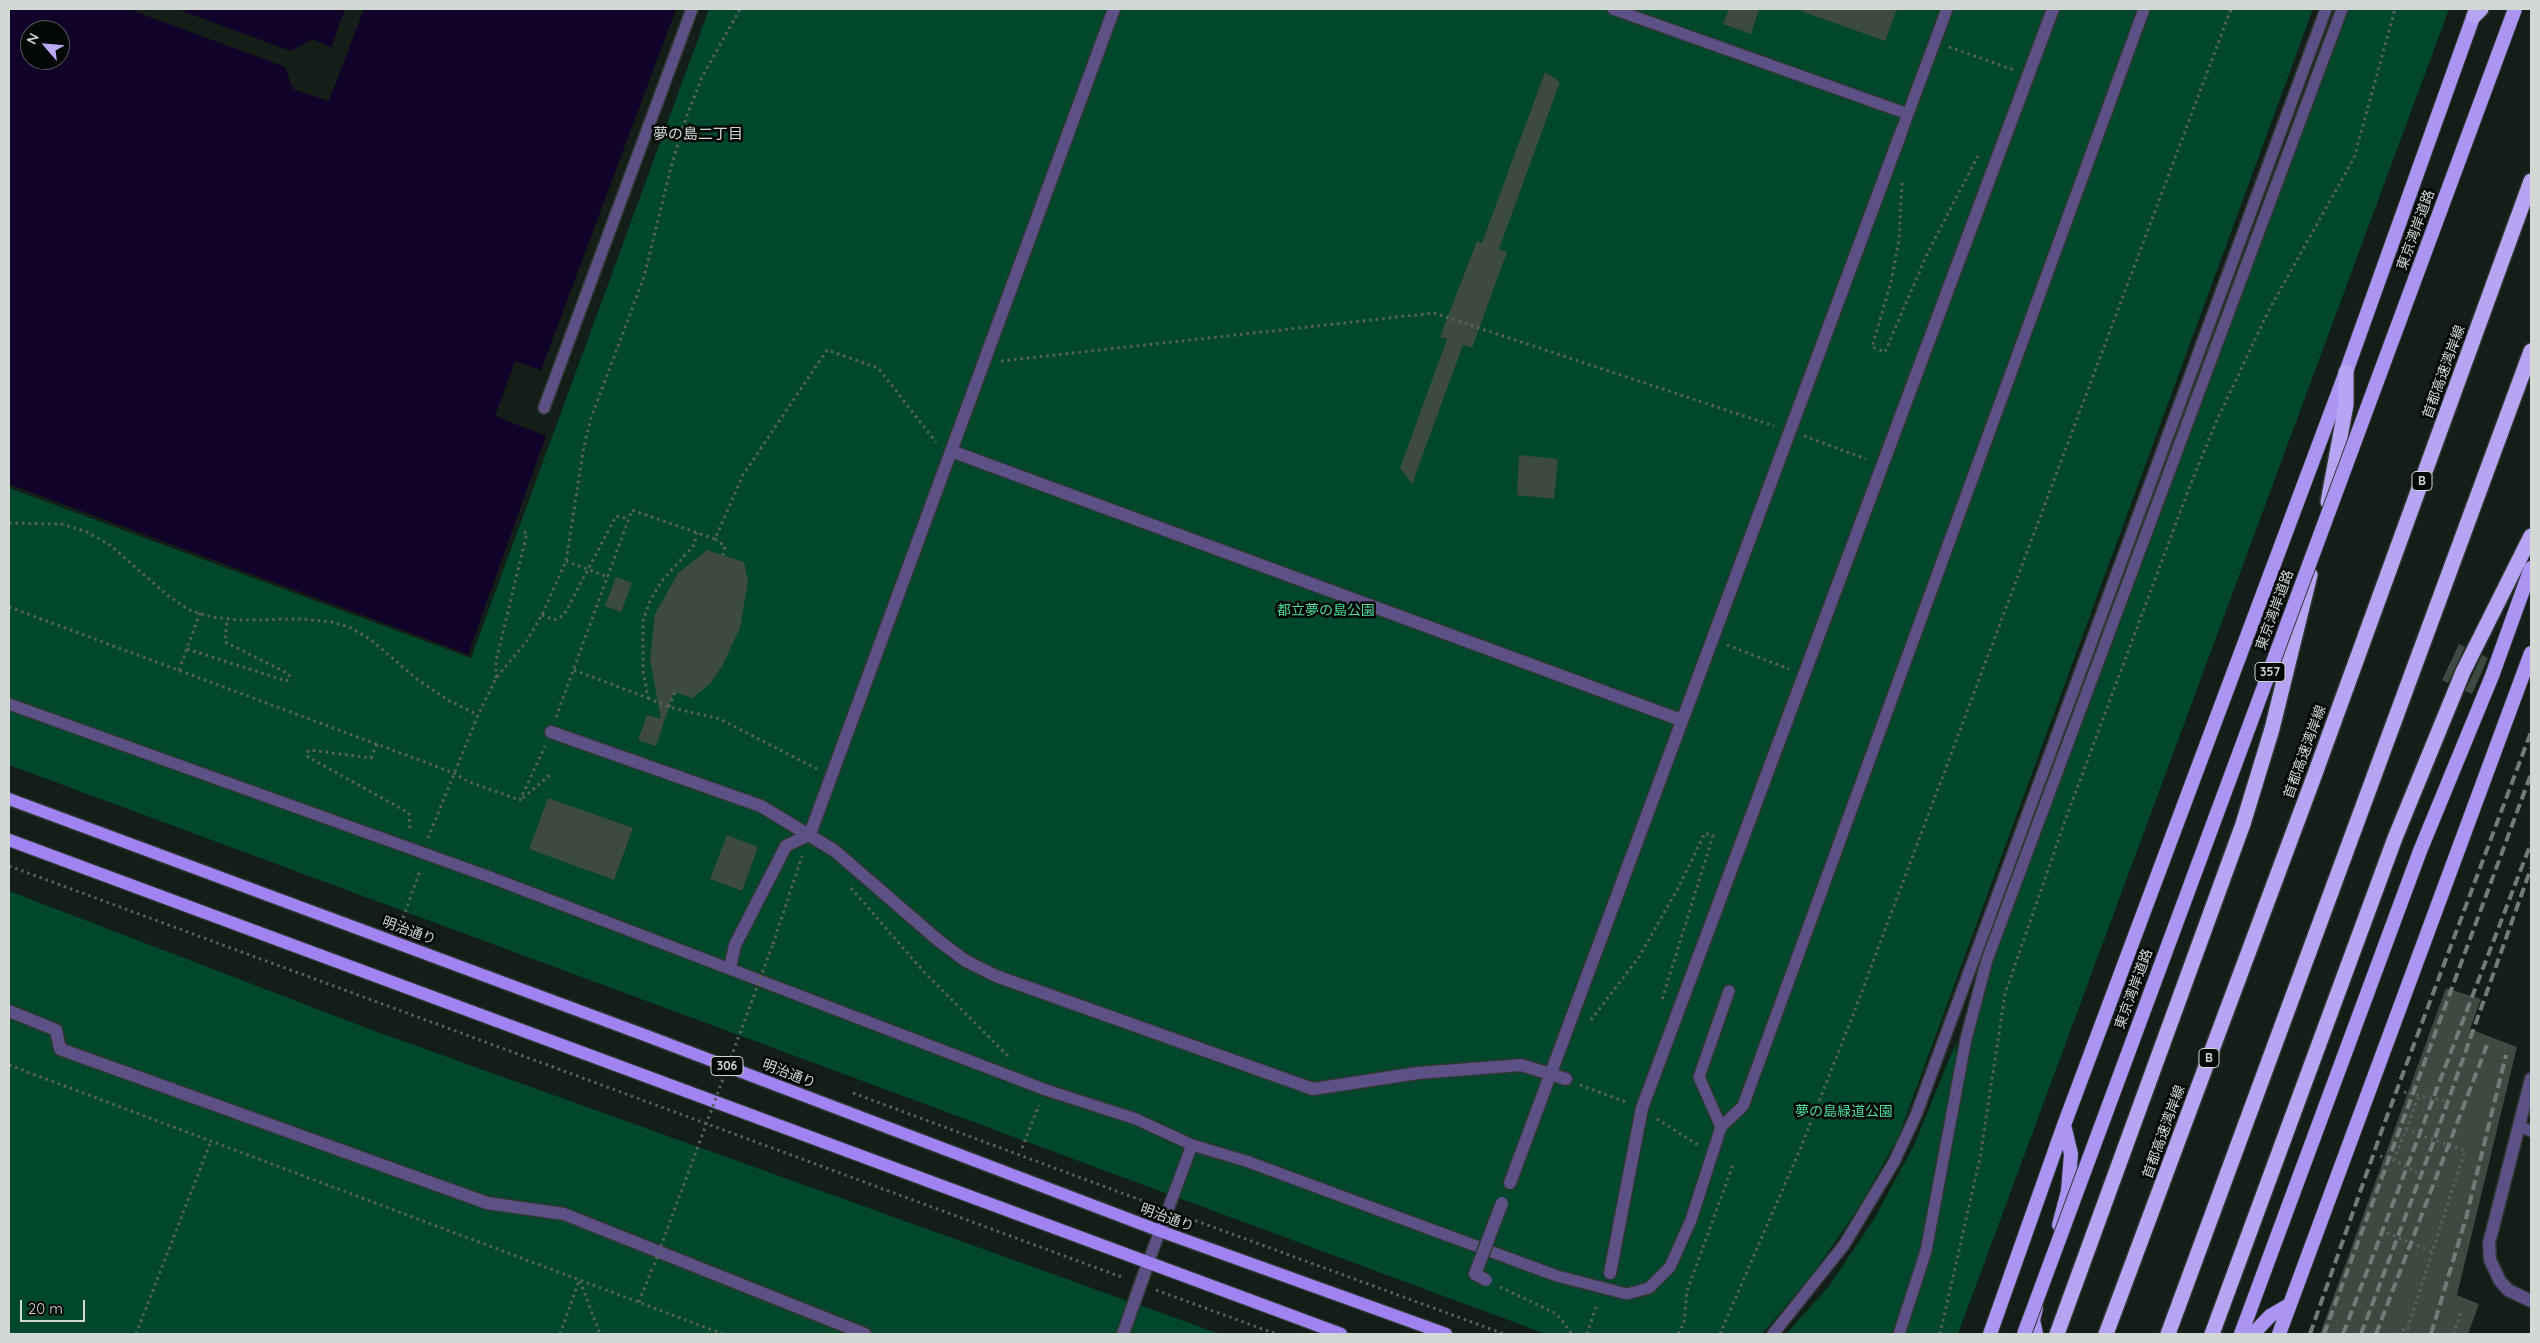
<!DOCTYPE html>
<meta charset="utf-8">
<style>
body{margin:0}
#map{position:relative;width:2540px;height:1343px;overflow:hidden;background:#121e17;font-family:Quicksand,sans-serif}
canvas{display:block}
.frame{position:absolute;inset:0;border:10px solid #d2d9d5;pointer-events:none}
.north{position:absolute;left:20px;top:20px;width:50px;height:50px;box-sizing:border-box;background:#030705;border:1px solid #565b58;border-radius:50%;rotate:297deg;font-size:14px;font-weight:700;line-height:20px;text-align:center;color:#d2d9d5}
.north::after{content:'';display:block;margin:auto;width:18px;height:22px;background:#bbaaf6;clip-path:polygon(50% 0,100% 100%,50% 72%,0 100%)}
.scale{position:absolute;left:20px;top:1300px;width:65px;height:22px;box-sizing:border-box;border:2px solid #d2d9d5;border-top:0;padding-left:6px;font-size:15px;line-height:18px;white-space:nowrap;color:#d2d9d5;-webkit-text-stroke:4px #030705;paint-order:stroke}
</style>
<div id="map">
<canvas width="2540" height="1343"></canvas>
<div class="frame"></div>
<div class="north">N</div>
<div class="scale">20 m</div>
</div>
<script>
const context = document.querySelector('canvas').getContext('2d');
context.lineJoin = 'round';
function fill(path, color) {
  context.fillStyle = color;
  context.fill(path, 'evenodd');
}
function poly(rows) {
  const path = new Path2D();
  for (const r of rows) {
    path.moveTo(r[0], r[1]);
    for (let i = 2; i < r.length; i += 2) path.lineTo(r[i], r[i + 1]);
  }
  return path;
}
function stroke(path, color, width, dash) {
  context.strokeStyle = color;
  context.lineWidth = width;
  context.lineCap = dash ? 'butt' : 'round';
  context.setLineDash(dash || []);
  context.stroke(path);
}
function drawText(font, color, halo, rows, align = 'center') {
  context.font = font + ' Quicksand,"Noto Sans JP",sans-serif';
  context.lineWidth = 5;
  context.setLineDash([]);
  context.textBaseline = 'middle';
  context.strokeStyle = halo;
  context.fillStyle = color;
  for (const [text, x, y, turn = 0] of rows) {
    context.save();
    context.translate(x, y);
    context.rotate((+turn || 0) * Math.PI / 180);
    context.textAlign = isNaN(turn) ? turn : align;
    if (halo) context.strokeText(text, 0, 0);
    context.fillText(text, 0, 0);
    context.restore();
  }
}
fill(poly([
 [709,9,2313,9,1898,1138,1858,1209,1812,1275,1762,1334,1546,1334,9,765,9,488,471,658],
 [2347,9,2449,9,1958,1334,1786,1334,1829,1286,1874,1219,1914,1145,1957,1040,1955,1054,1994,958],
 [9,891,372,1030,1220,1334,9,1334]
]), '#00472b');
fill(poly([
 [9,9,676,9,541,370,515,361,495,416,546,436,468,654,9,484],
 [30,30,60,30,60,60,30,60]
]), '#100229');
fill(poly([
 [128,9,177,9,291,51,312,39,331,47,345,9,364,9,329,101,293,89,285,67]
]), '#121e17');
fill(poly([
 [1729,9,1759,9,1751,34,1723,24],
 [1802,9,1897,9,1885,41,1801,11],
 [1545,72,1560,82,1499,249,1507,252,1472,348,1463,345,1412,484,1400,468,1447,339,1440,337,1477,241,1482,243],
 [1519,455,1558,459,1554,499,1517,495],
 [707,550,744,562,748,582,740,628,722,666,710,684,692,698,674,692,656,746,638,740,647,715,661,719,650,659,655,614,678,573],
 [616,577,632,583,621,612,605,606],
 [2459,644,2465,647,2448,683,2442,680],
 [2482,655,2488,658,2472,694,2465,691],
 [548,798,633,828,614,880,529,849],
 [727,835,758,847,742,891,710,879],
 [2446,988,2481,999,2470,1029,2517,1047,2457,1295,2479,1304,2468,1334,2320,1334]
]), '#3d4a42');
const service = poly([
 [1613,9,1908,114],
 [1902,130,1947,9],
 [544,408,692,9],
 [9,704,487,876,1046,1090,1136,1119,1192,1145,1246,1161,1557,1276,1627,1294,1649,1288,1670,1267,1691,1220,1721,1127,1699,1077,1729,991],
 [2519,1126,2531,1131],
 [1721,1127,1743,1106,2144,9],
 [1148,1263,1192,1145],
 [1773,1334,1844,1245,1894,1162,1916,1115,2326,9],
 [1899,1334,1926,1251,1966,1039,1987,960,2342,9]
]);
const pedestrian = poly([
 [951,451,1681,720],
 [551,732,761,806,835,851,939,941,966,961,996,976,1313,1089,1418,1073,1521,1065,1566,1079],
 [730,967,735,945,786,846,810,834,1114,9],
 [1510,1183,1902,130],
 [1610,1273,1642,1108,2053,9]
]);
const minor = poly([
 [9,1011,56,1030,60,1049,487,1203,564,1214,865,1334],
 [1123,1334,1148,1263]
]);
const tertiary = poly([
 [2531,1079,2489,1243,2490,1260,2500,1281,2508,1290,2531,1301]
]);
const primary = poly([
 [9,799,647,1036,1160,1231,1446,1334],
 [9,840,1341,1334]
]);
const trunk = poly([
 [2059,1225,2068,1191,2071,1154,2064,1125],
 [1990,1334,2064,1125,2346,372,2476,9],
 [2036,1334,2033,1320,2036,1308],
 [2241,1334,2420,851,2492,676,2531,568],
 [2253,1334,2270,1316,2289,1305],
 [2279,1334,2531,653]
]);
const motorway = poly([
 [2474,16,2481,9],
 [2328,502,2346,405,2346,372],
 [2057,1334,2243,824,2272,729,2310,575],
 [2106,1334,2312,782,2531,181],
 [2168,1334,2531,351],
 [2212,1334,2395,838,2463,672,2531,536]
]);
stroke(service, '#2d3832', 14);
stroke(pedestrian, '#2d3832', 15);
stroke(minor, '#2d3832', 15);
stroke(tertiary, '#2d3832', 15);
stroke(primary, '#2d3832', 15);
stroke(trunk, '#2d3832', 16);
stroke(motorway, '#2d3832', 18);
stroke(poly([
 [1949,47,2014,70],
 [1902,183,1899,240,1891,282,1872,347,1885,352,1928,252,1978,156],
 [1001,361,1434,313,1774,426],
 [1804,436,1866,459],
 [9,523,61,524,87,532,110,545,167,595,189,610,212,617,239,620,302,619,331,622,349,627,370,639,418,680,448,700,478,715],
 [715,539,725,546,723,555],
 [566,561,608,577],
 [9,607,454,773,469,782,520,800,545,746],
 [542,615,554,620,564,615,616,516,629,519],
 [1727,645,1789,669],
 [187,649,286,681,290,678,289,674,225,642,227,619],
 [179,670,200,613],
 [574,670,648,698,643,671,643,621,650,601,661,582,694,545,697,533],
 [496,678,496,661,527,533,520,531],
 [648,698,669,707,720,719,817,769],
 [669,707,675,692],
 [556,717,632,510,715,539,743,475,827,350,878,368,936,442],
 [377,744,371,758,310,750,306,753,308,757,409,813,410,832],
 [523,798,552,773],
 [428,838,478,715,496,678,526,642,542,615,566,561,584,446,591,418,644,277,671,167,686,118,702,77,740,9],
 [9,866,1124,1278],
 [851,888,924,972,1009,1057],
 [403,918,420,871],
 [773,944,802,856],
 [1591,1020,1639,957,1677,890,1705,833,1713,836,1661,1003],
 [9,1065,723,1334],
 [1580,1085,1626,1102],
 [2404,1092,2445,1101],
 [853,1093,1154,1205],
 [1657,1119,1698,1145],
 [2406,1130,2465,1151,2408,1327],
 [1022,1148,1039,1105],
 [2380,1156,2394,1160,2417,1173],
 [2394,1160,2419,1096],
 [1183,1216,1504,1334],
 [2387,1233,2433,1252],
 [580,1281,600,1334],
 [1500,1287,1557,1314,1572,1334],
 [1156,1290,1276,1334],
 [639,1302,653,1266],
 [136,1334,211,1141],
 [560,1334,579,1281],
 [1587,1334,1597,1304],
 [1678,1334,1684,1323,1687,1291,1734,1162],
 [1720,1334,1801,1147,1853,1015,2231,9],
 [1940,1334,1980,1158,2005,994,2066,818,2188,491,2216,422,2269,310,2354,158,2395,9],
 [2397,1334,2408,1327,2409,1334],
 [2453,1334,2462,1310]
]), '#58625c', 3, [2.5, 4]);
stroke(service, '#5c5084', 11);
stroke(pedestrian, '#5c5084', 12);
stroke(minor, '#5c5084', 12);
stroke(tertiary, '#5c5084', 12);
stroke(primary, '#a083f1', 12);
stroke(trunk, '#ac94f2', 14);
stroke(motorway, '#b7a5f4', 15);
stroke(poly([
 [2310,1334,2383,1127,2531,732],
 [2324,1334,2531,774],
 [2343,1334,2531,843],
 [2361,1334,2432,1146,2531,868],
 [2376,1334,2487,1045],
 [2431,1334,2466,1218,2506,1055]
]), '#727c76', 4, [10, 5]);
const pedestrianBridge = poly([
 [1486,1280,1475,1274,1502,1203]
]);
const trunkBridge = poly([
 [2024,1334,2515,9]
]);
stroke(pedestrianBridge, '#2d3832', 15, []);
stroke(trunkBridge, '#2d3832', 16, []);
stroke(poly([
 [654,1265,773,944]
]), '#58625c', 3, [2.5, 4]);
stroke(pedestrianBridge, '#5c5084', 12);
stroke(trunkBridge, '#ac94f2', 14);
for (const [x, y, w] of [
 [2422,481,20],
 [2270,672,30],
 [2209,1058,20],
 [727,1066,32]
]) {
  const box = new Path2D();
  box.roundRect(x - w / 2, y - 9.5, w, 19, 4);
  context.fillStyle = '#030705';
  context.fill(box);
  stroke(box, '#d2d9d5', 1);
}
drawText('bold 12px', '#d2d9d5', null, [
 ["B",2422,481],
 ["357",2270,672],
 ["B",2209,1058],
 ["306",727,1066]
]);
drawText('14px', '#d2d9d5', '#030705', [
 ["東京湾岸道路",2416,230,-70],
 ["首都高速湾岸線",2444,372,-70],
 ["東京湾岸道路",2275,610,-70],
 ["首都高速湾岸線",2305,752,-70],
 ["明治通り",409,931,20],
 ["東京湾岸道路",2134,989,-70],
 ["明治通り",789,1074,21],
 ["首都高速湾岸線",2164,1132,-70],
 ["明治通り",1167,1218,20]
]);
drawText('14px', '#4dde9b', '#030705', [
 ["都立夢の島公園",1326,611],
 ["夢の島緑道公園",1844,1112]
]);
drawText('15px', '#d2d9d5', '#030705', [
 ["夢の島二丁目",698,134]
]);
</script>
